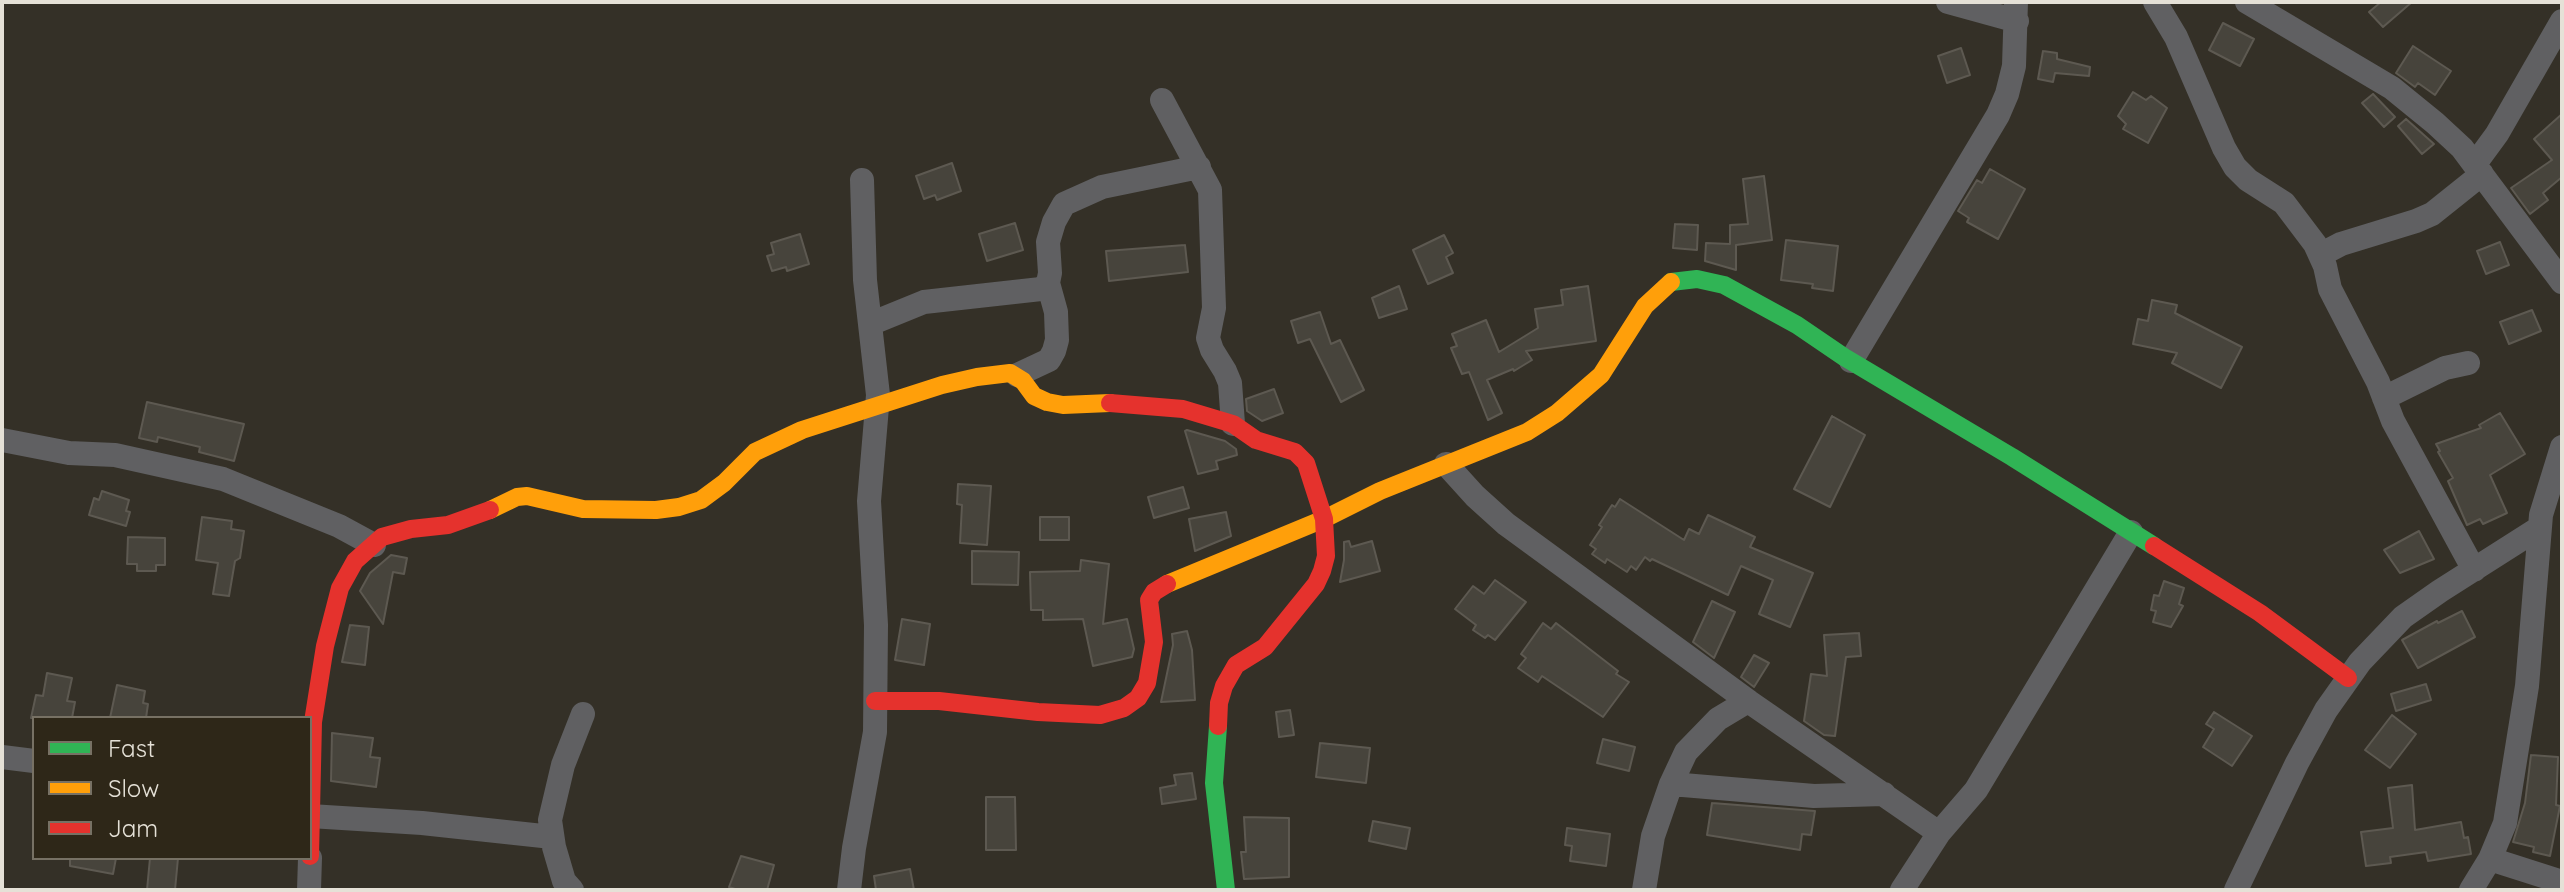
<!DOCTYPE html>
<style>
body{margin:0}
#map{position:relative;width:2564px;height:892px;overflow:hidden;background:#343027;font-family:Quicksand,sans-serif}
canvas{display:block}
.frame{position:absolute;inset:0;border:4px solid #e5e1d7;pointer-events:none}
.legend{position:absolute;left:32px;top:716px;width:280px;height:144px;box-sizing:border-box;background:#2e2718;border:2px solid #777164;margin:0;padding:10px 14px;list-style:none;font-size:24px;color:#e5e1d7}
.legend li{display:flex;align-items:center;gap:16px;height:40px}
.legend b{width:40px;border:2px solid #777164}
</style>
<div id="map">
<canvas width="2564" height="892"></canvas>
<div class="frame"></div>
<ul class="legend">
<li><b style="height:10px;background:#30b455"></b>Fast</li>
<li><b style="height:10px;background:#ff9f0a"></b>Slow</li>
<li><b style="height:10px;background:#e5322d"></b>Jam</li>
</ul>
</div>
<script>
const context = document.querySelector('canvas').getContext('2d');
context.lineJoin = 'round';
function fill(path, color) {
  context.fillStyle = color;
  context.fill(path, 'evenodd');
}
function poly(rows) {
  const path = new Path2D();
  for (const r of rows) {
    path.moveTo(r[0], r[1]);
    for (let i = 2; i < r.length; i += 2) path.lineTo(r[i], r[i + 1]);
  }
  return path;
}
function stroke(path, color, width, dash) {
  context.strokeStyle = color;
  context.lineWidth = width;
  context.lineCap = dash ? 'butt' : 'round';
  context.setLineDash(dash || []);
  context.stroke(path);
}
const building = poly([
 [2381,2,2412,2,2383,27,2369,12,2381,2],
 [2223,23,2254,39,2240,66,2209,50,2223,23],
 [2413,46,2451,71,2435,95,2418,83,2415,87,2396,73,2413,46],
 [1961,48,1970,75,1947,83,1938,56,1961,48],
 [2043,51,2057,53,2057,59,2090,67,2089,76,2055,73,2053,82,2038,79,2043,51],
 [2133,92,2146,100,2151,96,2167,108,2148,143,2123,129,2126,124,2118,116,2133,92],
 [2373,94,2395,117,2384,127,2362,103,2373,94],
 [2562,114,2562,177,2543,193,2548,200,2530,214,2511,188,2552,160,2534,139,2562,114],
 [2406,119,2434,144,2422,154,2398,126,2406,119],
 [952,163,961,191,937,200,935,195,924,199,916,176,952,163],
 [1990,169,2025,189,1998,239,1967,222,1969,218,1958,211,1977,180,1982,183,1990,169],
 [1764,176,1772,240,1736,245,1736,270,1705,261,1706,243,1730,244,1730,225,1748,224,1743,179,1764,176],
 [1015,223,1023,250,987,261,979,234,1015,223],
 [1675,224,1698,225,1697,250,1673,248,1675,224],
 [800,234,809,264,787,271,786,267,772,271,767,256,774,254,771,243,800,234],
 [1444,235,1453,253,1446,257,1453,273,1428,284,1413,250,1444,235],
 [1786,240,1838,246,1833,291,1812,288,1813,284,1781,280,1786,240],
 [2500,242,2509,265,2486,274,2477,251,2500,242],
 [1185,245,1188,272,1109,281,1106,251,1185,245],
 [1399,286,1407,309,1379,318,1372,298,1399,286],
 [1588,286,1596,341,1526,351,1532,360,1514,371,1513,369,1487,380,1502,413,1488,420,1469,372,1462,374,1451,348,1457,346,1452,334,1486,320,1499,352,1538,328,1535,309,1563,305,1561,290,1588,286],
 [2152,300,2177,305,2175,313,2242,347,2221,388,2172,363,2177,353,2133,344,2138,319,2148,321,2152,300],
 [2532,310,2541,331,2509,344,2500,322,2532,310],
 [1320,312,1331,344,1340,340,1364,390,1341,402,1310,339,1298,343,1291,321,1320,312],
 [1274,389,1283,413,1262,421,1247,411,1246,399,1274,389],
 [147,402,244,424,234,461,199,452,200,447,158,437,157,442,139,438,147,402],
 [2500,413,2525,454,2490,475,2507,513,2483,524,2480,519,2467,525,2448,481,2453,478,2438,452,2440,451,2436,444,2481,428,2479,425,2500,413],
 [1832,416,1865,435,1830,507,1794,489,1832,416],
 [1187,430,1225,441,1236,449,1237,455,1216,461,1218,469,1198,474,1185,431,1187,430],
 [958,484,991,486,987,545,960,543,962,505,957,504,958,484],
 [1183,487,1189,508,1154,518,1148,497,1183,487],
 [102,491,129,500,126,511,130,512,126,526,89,515,94,498,99,500,102,491],
 [1620,499,1684,540,1689,529,1699,534,1708,515,1755,537,1750,547,1813,573,1790,627,1759,614,1773,580,1741,566,1728,595,1652,559,1650,561,1645,557,1636,570,1631,566,1627,572,1607,559,1605,563,1592,554,1596,549,1590,545,1602,527,1599,525,1612,505,1615,507,1620,499],
 [1226,512,1231,536,1195,551,1189,519,1226,512],
 [202,517,232,521,231,529,244,531,240,558,235,561,229,596,213,594,218,563,196,560,202,517],
 [1040,517,1069,517,1069,540,1040,540,1040,517],
 [2419,531,2434,559,2400,573,2384,550,2419,531],
 [128,537,165,538,165,565,156,565,156,571,137,571,137,564,127,564,128,537],
 [1349,541,1351,547,1372,541,1380,571,1340,582,1344,560,1344,542,1349,541],
 [972,551,1019,552,1018,585,972,584,972,551],
 [391,555,407,558,404,574,393,572,383,624,360,591,370,573,391,555],
 [1081,560,1109,564,1103,624,1127,619,1134,649,1132,657,1093,666,1083,619,1043,620,1043,610,1031,610,1030,572,1080,571,1081,560],
 [1495,580,1526,602,1495,640,1488,635,1485,638,1473,630,1476,625,1455,609,1473,586,1484,594,1495,580],
 [2164,581,2184,588,2179,604,2183,606,2171,627,2153,622,2156,611,2151,610,2154,595,2159,596,2164,581],
 [1712,601,1735,612,1714,658,1693,642,1712,601],
 [2462,611,2475,637,2418,668,2402,640,2437,621,2438,623,2462,611],
 [902,619,930,624,924,665,895,660,902,619],
 [1543,623,1551,629,1556,623,1618,671,1616,674,1629,682,1603,717,1542,676,1538,682,1518,668,1526,658,1521,654,1543,623],
 [350,625,369,627,365,665,342,662,350,625],
 [1187,631,1192,650,1195,700,1161,702,1173,645,1172,634,1187,631],
 [1859,633,1861,656,1846,657,1835,736,1824,735,1804,721,1811,674,1827,676,1824,635,1859,633],
 [1754,655,1769,663,1754,687,1741,677,1754,655],
 [47,673,72,678,67,701,75,702,72,718,31,718,36,695,43,696,47,673],
 [2426,684,2431,700,2396,711,2391,694,2426,684],
 [117,685,145,691,143,703,148,704,146,718,110,718,117,685],
 [1290,710,1294,735,1279,737,1276,712,1290,710],
 [2214,712,2252,736,2232,766,2203,747,2214,729,2206,724,2214,712],
 [2392,715,2416,734,2390,768,2365,750,2392,715],
 [332,733,373,738,370,757,380,758,376,787,331,781,332,733],
 [1603,739,1635,747,1629,771,1597,763,1603,739],
 [1320,743,1370,748,1366,783,1316,777,1320,743],
 [2531,755,2558,757,2556,805,2560,806,2550,856,2533,852,2534,847,2513,842,2525,803,2531,755],
 [1192,773,1196,799,1162,804,1160,788,1176,785,1174,775,1192,773],
 [2412,785,2415,830,2461,822,2464,838,2468,837,2471,854,2428,861,2426,852,2390,857,2391,863,2366,866,2361,832,2393,828,2388,788,2412,785],
 [986,797,1015,797,1016,850,986,850,986,797],
 [1712,803,1815,811,1811,835,1802,834,1800,850,1707,835,1712,803],
 [1244,817,1289,818,1289,877,1244,879,1241,852,1246,852,1244,817],
 [1373,821,1410,828,1406,849,1369,841,1373,821],
 [1567,828,1610,834,1606,866,1570,861,1572,846,1565,845,1567,828],
 [741,856,774,865,767,890,738,890,729,887,741,856],
 [70,858,116,858,113,874,70,866,70,858],
 [150,858,178,858,175,890,147,890,150,858],
 [910,869,914,890,876,890,874,876,910,869]
]);
fill(building, '#47443c');
stroke(building, '#5d5951', 2);
stroke(poly([
 [1948,2,2017,21],
 [2155,2,2176,37,2224,148,2235,167,2248,180,2284,203,2315,244,2325,266,2330,289,2378,382,2393,421,2474,570],
 [2247,2,2392,88,2435,123,2462,148,2562,282],
 [1162,100,1210,190,1214,308,1208,338,1212,350,1225,371,1230,383,1233,424],
 [2475,164,2497,134,2562,21],
 [2320,255,2341,244,2416,221,2432,214,2482,174],
 [870,324,924,302,1041,289,1048,283,1050,273,1048,242,1054,222,1064,204,1102,187,1199,167],
 [1851,361,1998,115,2007,94,2014,66,2016,2],
 [1017,375,1049,360,1054,351,1057,340,1056,312,1048,283],
 [2384,398,2445,368,2468,363],
 [2,440,69,453,115,455,223,479,339,526,374,545],
 [1446,464,1475,496,1506,524,1748,701,1939,833],
 [2,757,34,761],
 [1671,784,1814,796,1884,794],
 [310,816,422,823,552,837],
 [2490,859,2562,882],
 [309,890,310,858],
 [572,890,564,881,554,847,550,820,563,765,583,714],
 [849,890,854,848,875,732,876,625,869,501,878,395,865,280,862,180],
 [1644,890,1653,836,1671,784,1686,752,1718,719,1748,701],
 [1902,890,1939,833,1976,790,2131,532],
 [2236,890,2297,763,2326,710,2360,662,2403,617,2440,591,2539,528],
 [2471,890,2490,859,2505,823,2527,686,2541,515,2562,447]
]), '#606062', 24);
stroke(poly([
 [1671,282,1697,279,1724,285,1797,325,1844,357,2012,457,2154,546],
 [1218,726,1214,783,1226,890]
]), '#30b455', 18);
stroke(poly([
 [490,510,517,497,527,496,583,509,656,510,679,507,701,500,724,483,755,452,802,430,942,385,977,377,1010,373,1023,381,1034,396,1047,402,1063,405,1110,403],
 [1167,584,1324,519,1380,491,1527,432,1557,413,1601,375,1645,306,1671,282]
]), '#ff9f0a', 18);
stroke(poly([
 [1110,403,1183,409,1233,424,1256,440,1295,452,1306,463,1324,519,1326,556,1322,571,1316,584,1265,647,1236,665,1224,686,1219,703,1218,726],
 [2154,546,2260,613,2348,678],
 [875,701,939,701,1038,712,1100,715,1124,708,1138,698,1147,683,1154,642,1149,600,1154,592,1167,584],
 [310,856,313,722,325,646,340,588,355,561,382,537,411,529,448,525,490,510]
]), '#e5322d', 18);
</script>
